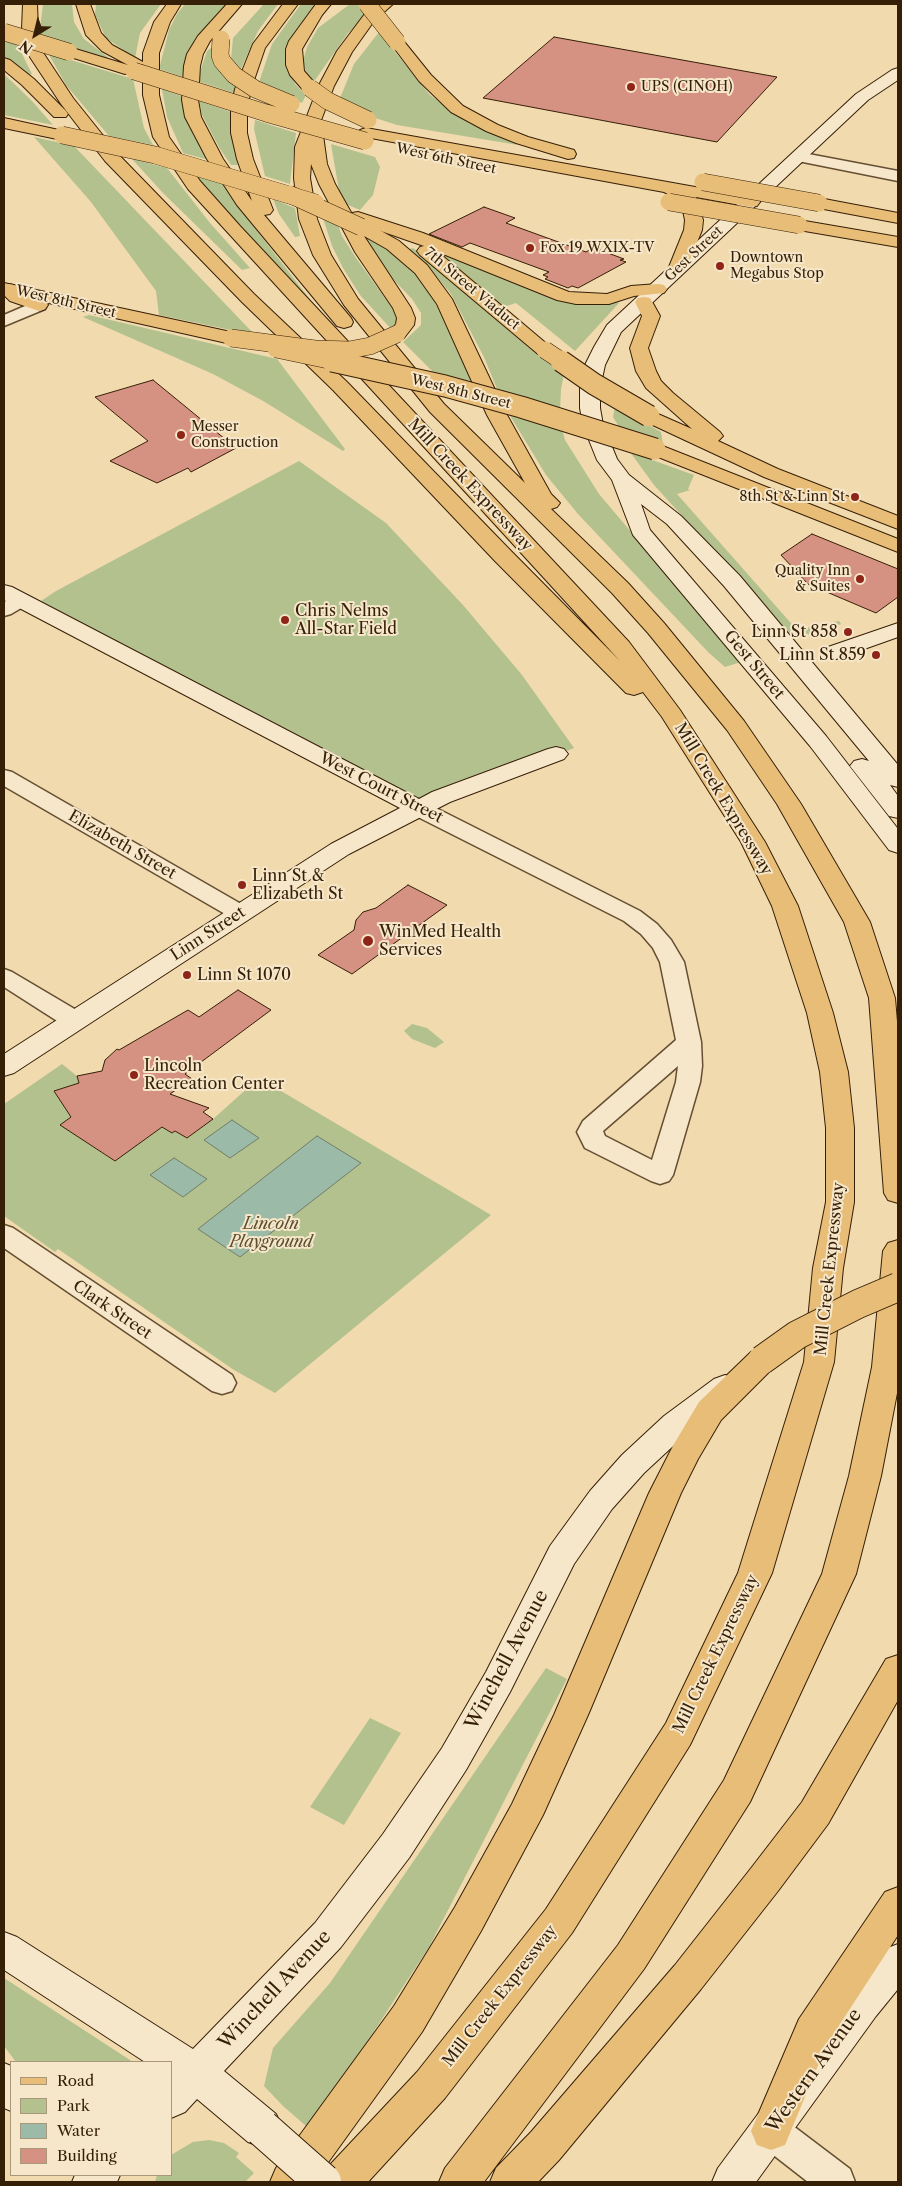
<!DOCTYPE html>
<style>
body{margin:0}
#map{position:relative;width:902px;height:2186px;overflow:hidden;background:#f1daae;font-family:"Libre Caslon Text",serif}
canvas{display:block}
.frame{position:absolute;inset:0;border:5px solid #361f07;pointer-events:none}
.legend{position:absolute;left:10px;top:2061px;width:162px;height:115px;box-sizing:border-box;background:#f6e7ca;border:1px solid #a9977c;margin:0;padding:6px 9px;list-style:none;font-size:15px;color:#361f07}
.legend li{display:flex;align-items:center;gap:10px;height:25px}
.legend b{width:25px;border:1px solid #a9977c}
.north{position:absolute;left:10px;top:10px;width:50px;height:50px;-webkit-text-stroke:4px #f6e7ca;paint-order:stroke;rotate:216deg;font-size:14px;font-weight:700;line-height:20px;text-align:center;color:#361f07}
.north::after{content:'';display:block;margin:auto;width:18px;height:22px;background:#361f07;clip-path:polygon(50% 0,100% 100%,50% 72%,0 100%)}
</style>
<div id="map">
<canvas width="902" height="2186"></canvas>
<div class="frame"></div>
<ul class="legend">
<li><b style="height:6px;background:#e8bd77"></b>Road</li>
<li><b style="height:14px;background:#b3c18f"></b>Park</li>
<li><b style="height:14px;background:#9bbba8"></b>Water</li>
<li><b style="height:14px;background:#d59181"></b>Building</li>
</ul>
<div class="north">N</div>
</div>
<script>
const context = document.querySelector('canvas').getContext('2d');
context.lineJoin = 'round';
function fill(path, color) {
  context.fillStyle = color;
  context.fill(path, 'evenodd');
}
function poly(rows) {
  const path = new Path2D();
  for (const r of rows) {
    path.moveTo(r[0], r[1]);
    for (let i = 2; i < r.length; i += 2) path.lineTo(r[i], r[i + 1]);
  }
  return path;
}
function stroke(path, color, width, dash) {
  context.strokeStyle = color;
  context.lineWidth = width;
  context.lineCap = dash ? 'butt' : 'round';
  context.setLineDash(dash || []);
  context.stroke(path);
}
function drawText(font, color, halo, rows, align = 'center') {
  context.font = font + ' "Libre Caslon Text",serif';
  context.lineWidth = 4;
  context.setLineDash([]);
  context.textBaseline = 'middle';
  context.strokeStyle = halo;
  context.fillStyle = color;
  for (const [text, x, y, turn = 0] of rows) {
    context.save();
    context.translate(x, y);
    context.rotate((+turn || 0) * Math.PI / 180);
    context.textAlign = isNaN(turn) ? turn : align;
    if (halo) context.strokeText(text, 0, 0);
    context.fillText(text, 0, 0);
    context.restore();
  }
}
fill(poly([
 [43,4,72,4,74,22,84,39,109,58,105,59,39,37],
 [96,4,161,4,140,33,135,58,106,38,95,15],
 [185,4,228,4,186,58,183,77,159,69,169,30,177,14],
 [264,4,278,4,258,31,240,71,231,59,233,38],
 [301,4,319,4,298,29,288,46,286,56,288,72,296,85,306,95,302,103,258,85,272,44],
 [350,4,357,4,367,15,348,33,313,83,305,70,303,61,307,47,318,28],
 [379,32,430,95,469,123,518,145,397,125,369,116,338,103,354,64],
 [4,40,17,44,32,74,29,75,4,59],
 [214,46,236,84,234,93,197,81,207,51],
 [48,53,133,79,144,128,153,145,109,136,66,85],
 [4,74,32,101,53,125,4,115],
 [162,89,181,96,209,160,183,153,167,117],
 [199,101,231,112,238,165,231,165,220,149,202,115],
 [255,120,296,133,290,184,265,176,254,129],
 [34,137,74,146,255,335,159,315,156,291,91,202],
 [331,144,375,157,380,167,373,195,360,210,341,202],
 [132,159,167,168,210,223,250,268,242,270,163,193],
 [195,175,224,183,244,214,312,302,209,192],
 [273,199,295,208,300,236,295,237,279,214],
 [323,218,338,225,342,236,356,258,398,316,393,331,360,295,343,268,332,246],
 [364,237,380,243,401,259,427,285,474,388,442,381,403,342,421,325,421,313,412,299,391,277],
 [413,248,427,257,525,343,564,374,561,389,560,412,500,396,484,357,451,294,437,277,409,249],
 [447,251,529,287,615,301,619,303,575,351,516,303,504,307,441,253],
 [89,315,277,359,345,449,343,451,265,402,213,374,83,317],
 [615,406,661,432,663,445,622,432,613,417],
 [509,414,562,429,565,440,599,494,741,662,725,667,709,653,578,514,546,475],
 [630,452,694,475,688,489,690,490,677,494,797,630,839,621,841,624,794,639,654,485],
 [299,461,386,523,463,605,522,675,574,748,418,808,32,607,56,591],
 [412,1024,427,1028,444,1042,435,1048,412,1039,404,1031],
 [62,1064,77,1076,79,1083,54,1091,71,1117,61,1125,114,1161,162,1127,172,1133,175,1131,187,1138,213,1119,259,1078,491,1215,275,1393,234,1370,58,1249,55,1252,4,1216,4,1104],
 [546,1668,567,1679,429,1947,365,2045,306,2126,283,2106,264,2086,273,2048,330,1983],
 [370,1718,401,1733,344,1825,310,1807],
 [4,1978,133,2062,16,2062,4,2046],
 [209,2140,224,2143,239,2153,236,2157,254,2173,245,2182,155,2182,157,2175,171,2175,171,2155,193,2142]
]), '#b3c18f');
const water = poly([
 [232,1120,259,1138,230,1158,204,1140,232,1120],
 [317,1136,361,1163,240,1257,198,1229,317,1136],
 [174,1158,207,1179,183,1197,150,1175,174,1158]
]);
fill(water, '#9bbba8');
stroke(water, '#737d68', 1);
const building = poly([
 [554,37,777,77,717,142,483,98,554,37],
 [484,207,515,218,506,223,586,252,591,249,597,252,600,250,624,259,620,260,626,262,578,288,572,286,568,288,545,279,548,277,543,275,549,272,470,243,462,247,429,234,484,207],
 [153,380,236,448,191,472,188,468,157,483,110,461,148,441,95,397,153,380],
 [812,534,898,569,898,597,876,613,808,584,781,555,812,534],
 [408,885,447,905,352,974,318,955,354,930,356,920,363,912,376,908,408,885],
 [238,990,271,1010,185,1074,192,1079,170,1094,209,1108,203,1112,213,1119,187,1138,175,1131,172,1133,162,1127,115,1161,60,1125,71,1117,54,1091,79,1083,77,1076,102,1071,105,1060,117,1049,119,1050,188,1010,199,1017,238,990]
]);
fill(building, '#d59181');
stroke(building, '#361f07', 1);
const street = poly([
 [798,152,898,171,898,181,793,160,790,157,793,154,798,152],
 [39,300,45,301,47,305,45,309,4,326,4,315,39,300],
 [21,594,28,596,31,600,28,604,11,614,4,616,4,602,21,594],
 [4,770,12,772,248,908,252,913,248,918,240,920,232,918,4,786,4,770],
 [418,801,426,803,640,911,657,924,671,940,684,962,701,1042,702,1066,700,1082,673,1175,669,1181,660,1184,651,1181,585,1148,577,1132,583,1121,676,1040,660,962,653,948,641,934,624,921,410,813,407,808,410,803,418,801],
 [678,1066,676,1082,652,1160,605,1136,603,1131,678,1066],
 [4,969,12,972,83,1014,86,1020,83,1026,74,1028,65,1026,4,987,4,969],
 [4,1225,13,1228,232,1375,236,1383,232,1391,222,1394,212,1391,4,1248,4,1225],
 [771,2113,784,2119,850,2169,855,2182,808,2182,758,2143,753,2131,758,2119,771,2113]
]);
const secondary = poly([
 [898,68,898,80,868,100,621,332,605,365,600,388,600,408,603,425,617,459,629,475,681,516,740,576,898,765,898,787,890,785,898,796,898,818,889,816,850,766,854,761,862,759,869,761,724,586,667,524,641,504,650,530,826,736,898,829,898,853,889,850,810,746,633,535,612,480,597,460,583,425,580,408,580,388,585,365,594,347,607,325,856,94,892,70,898,68],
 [4,585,12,587,419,799,432,792,548,749,556,747,564,749,568,754,564,759,450,802,349,854,14,1073,4,1076,4,1054,331,844,400,808,4,600,4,585],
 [898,623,898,637,836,659,828,657,825,652,828,647,898,623],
 [725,1375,736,1379,740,1387,736,1395,686,1434,644,1473,612,1509,574,1564,510,1692,466,1770,409,1858,341,1947,224,2071,276,2114,282,2128,276,2142,262,2147,248,2142,197,2099,185,2112,171,2118,171,2062,145,2062,4,1970,4,1932,17,1937,193,2049,315,1923,383,1834,442,1748,486,1672,550,1546,590,1491,622,1455,664,1416,714,1379,725,1375],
 [898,1944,898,1989,876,2016,756,2182,712,2182,718,2168,850,1990,885,1949,898,1944],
 [4,2063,11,2066,11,2111,4,2108,4,2063],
 [75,2175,120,2175,117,2182,72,2182,75,2175]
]);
const primary = poly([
 [4,118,68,132,70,135,68,138,62,140,4,128,4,118],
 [358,212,423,233,569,292,607,294,631,286,658,284,664,285,667,289,664,293,634,296,609,304,576,304,557,300,438,252,554,350,552,354,545,356,538,354,420,255,417,251,420,247,424,246,352,221,349,217,352,213,358,212],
 [4,283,231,332,238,334,240,338,238,342,231,344,4,293,4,283],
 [644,297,650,298,660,316,648,348,656,371,661,381,673,393,720,432,723,436,718,441,778,469,898,516,898,529,764,477,642,420,639,416,642,412,649,410,692,429,646,388,636,371,630,348,642,316,635,302,638,298,644,297],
 [655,443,898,539,898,552,648,453,645,449,648,445,655,443]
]);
const highway = poly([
 [23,4,37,4,38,29,42,51,73,98,117,153,254,294,347,382,511,551,620,661,188,189,153,137,143,95,143,64,136,68,131,66,133,69,131,72,125,74,64,55,61,52,64,49,69,47,128,65,102,51,86,35,76,4,90,4,101,33,112,45,143,62,143,53,154,22,167,4,181,4,170,22,159,53,159,95,169,137,200,181,240,226,629,642,680,710,765,842,798,906,833,1013,848,1072,854,1128,854,1202,843,1268,834,1362,772,1573,690,1745,572,1933,445,2098,368,2182,321,2182,327,2168,417,2072,546,1909,666,1723,738,1573,804,1362,813,1268,826,1202,826,1128,820,1072,807,1013,772,906,741,842,662,717,643,692,634,695,626,693,495,561,333,390,242,302,105,161,61,104,26,51,22,29,23,4],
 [227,4,242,4,210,41,203,54,200,66,198,100,201,117,223,159,252,201,237,159,231,133,231,109,235,89,253,44,283,4,298,4,265,48,251,89,247,109,247,133,253,159,273,210,270,214,264,215,351,318,353,322,351,326,344,328,337,326,237,205,207,159,185,117,182,100,184,66,187,54,198,36,227,4],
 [316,4,331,4,322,15,302,49,304,71,318,87,337,51,364,15,377,4,393,4,374,21,352,52,334,86,317,131,323,135,327,164,335,184,357,223,367,223,399,241,427,265,452,299,507,415,551,494,560,503,557,507,551,509,628,583,664,623,744,721,801,804,870,922,895,998,898,1033,898,1203,888,1200,884,1193,869,998,844,922,777,804,727,730,648,633,612,593,430,412,344,305,313,255,299,219,294,178,295,147,317,90,310,93,304,91,290,75,286,65,286,49,289,41,316,4],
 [311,164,319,184,355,252,393,308,397,318,396,324,388,334,390,338,397,340,404,338,414,325,415,318,411,308,364,236,387,249,415,273,437,304,487,415,525,483,444,404,358,299,331,255,317,219,310,178,311,164],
 [397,37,402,39,431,75,463,106,498,125,528,137,574,150,576,154,574,158,568,159,516,143,486,131,451,112,419,81,392,45,389,42,392,39,397,37],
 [4,58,10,60,34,79,66,111,68,114,66,117,54,117,22,85,4,70,4,58],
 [366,128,751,197,757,198,760,202,757,206,751,207,696,197,703,220,702,230,687,267,684,271,678,272,672,271,669,267,684,230,685,220,681,201,664,192,360,136,358,133,360,130,366,128],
 [819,198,898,213,898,223,813,207,810,203,813,199,819,198],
 [799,220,898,237,898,247,793,229,790,225,793,221,799,220],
 [8,284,14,285,22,293,45,301,48,305,45,309,39,311,10,301,4,295,4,285,8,284],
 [898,1240,898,1388,881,1476,856,1574,750,1802,644,1969,484,2182,439,2182,445,2168,618,1945,724,1780,822,1574,849,1476,872,1367,883,1251,888,1243,898,1240],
 [762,1348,773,1352,777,1360,773,1368,721,1420,698,1459,681,1493,588,1715,543,1815,481,1931,422,2032,314,2182,270,2182,276,2168,394,2006,455,1907,512,1804,554,1715,649,1493,674,1444,699,1402,751,1352,762,1348],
 [898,1655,898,1700,828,1824,778,1891,701,1989,559,2160,538,2182,490,2182,496,2168,531,2132,675,1965,752,1867,802,1802,886,1659,898,1655],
 [898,1887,898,1935,827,2044,785,2145,771,2150,757,2145,751,2131,799,2019,885,1892,898,1887]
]);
stroke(street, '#654e31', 3);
stroke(secondary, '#361f07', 2);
stroke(primary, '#361f07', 2);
stroke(highway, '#361f07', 2);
fill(street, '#f6e7ca');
fill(secondary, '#f6e7ca');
fill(primary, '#e8bd77');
fill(highway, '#e8bd77');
const secondaryBridge = poly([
 [262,2128,323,2182]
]);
const primaryBridgeFar2 = poly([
 [62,135,155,155,316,203],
 [276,349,338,362],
 [545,350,563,362]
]);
const primaryBridgeFar1 = poly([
 [332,361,445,386,521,407,655,449],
 [561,361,594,384,649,416]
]);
const primaryBridge = poly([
 [762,1360,797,1335,858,1304,898,1287]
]);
const highwayBridge = poly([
 [367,4,397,42],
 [4,32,69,52],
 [221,39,220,55,222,61,234,75,255,89,291,104],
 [134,71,266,113,365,141],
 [310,88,328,101,368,120],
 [703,182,819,203],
 [289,194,361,227],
 [669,202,799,225],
 [231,338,315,349,349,350,370,346,397,334]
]);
stroke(secondaryBridge, '#361f07', 38, []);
stroke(primaryBridgeFar2, '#361f07', 18, []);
stroke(primaryBridgeFar1, '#361f07', 23, []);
stroke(primaryBridge, '#361f07', 30, []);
stroke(highwayBridge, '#361f07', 18, []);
stroke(secondaryBridge, '#f6e7ca', 36);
stroke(primaryBridgeFar2, '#e8bd77', 17);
stroke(primaryBridgeFar1, '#e8bd77', 21);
stroke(primaryBridge, '#e8bd77', 28);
stroke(highwayBridge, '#e8bd77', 17);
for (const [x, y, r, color] of [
 [631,87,5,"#8f2418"],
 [530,248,5,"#8f2418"],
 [720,266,5,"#8f2418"],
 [181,435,5,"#8f2418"],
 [855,497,5,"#8f2418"],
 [860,579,5,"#8f2418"],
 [285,620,5,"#8f2418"],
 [848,632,5,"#8f2418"],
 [876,655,5,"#8f2418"],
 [242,885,5,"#8f2418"],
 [368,941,6,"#8f2418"],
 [187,975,5,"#8f2418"],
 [134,1075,5,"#8f2418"]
]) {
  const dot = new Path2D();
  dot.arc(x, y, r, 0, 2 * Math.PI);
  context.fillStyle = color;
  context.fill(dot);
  stroke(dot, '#f6e7ca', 2);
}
drawText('14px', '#361f07', '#f6e7ca', [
 ["UPS (CINOH)",641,87],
 ["Fox 19 WXIX-TV",540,248],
 ["Downtown",730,258],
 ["Megabus Stop",730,274],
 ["Messer",191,427],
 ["Construction",191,443],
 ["8th St & Linn St",845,497,"right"],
 ["Quality Inn",850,571,"right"],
 ["& Suites",850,587,"right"]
], 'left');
drawText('14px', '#361f07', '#f6e7ca', [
 ["West 6th Street",446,159,12],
 ["Gest Street",694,254,-43],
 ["7th Street Viaduct",472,289,40],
 ["West 8th Street",66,302,13],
 ["West 8th Street",461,392,14]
]);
drawText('16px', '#361f07', '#f6e7ca', [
 ["Mill Creek Expressway",470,485,47],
 ["Gest Street",754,665,50],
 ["West Court Street",381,788,27],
 ["Mill Creek Expressway",723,799,59],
 ["Elizabeth Street",122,845,30],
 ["Linn Street",208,934,-33],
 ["Mill Creek Expressway",830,1269,-84],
 ["Clark Street",112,1310,34],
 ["Mill Creek Expressway",716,1654,-64],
 ["Mill Creek Expressway",500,1996,-52]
]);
drawText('16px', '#361f07', '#f6e7ca', [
 ["Chris Nelms",295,611],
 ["All-Star Field",295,629],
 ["Linn St 858",838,632,"right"],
 ["Linn St 859",866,655,"right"],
 ["Linn St &",252,876],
 ["Elizabeth St",252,894],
 ["WinMed Health",379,932],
 ["Services",379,950],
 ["Linn St 1070",197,975],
 ["Lincoln",144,1066],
 ["Recreation Center",144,1084]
], 'left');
drawText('italic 16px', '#5c5030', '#f6e7ca', [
 ["Lincoln",271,1224],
 ["Playground",271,1242]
]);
drawText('19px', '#361f07', '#f6e7ca', [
 ["Winchell Avenue",507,1660,-62],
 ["Winchell Avenue",275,1990,-47],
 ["Western Avenue",814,2071,-54]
]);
</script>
